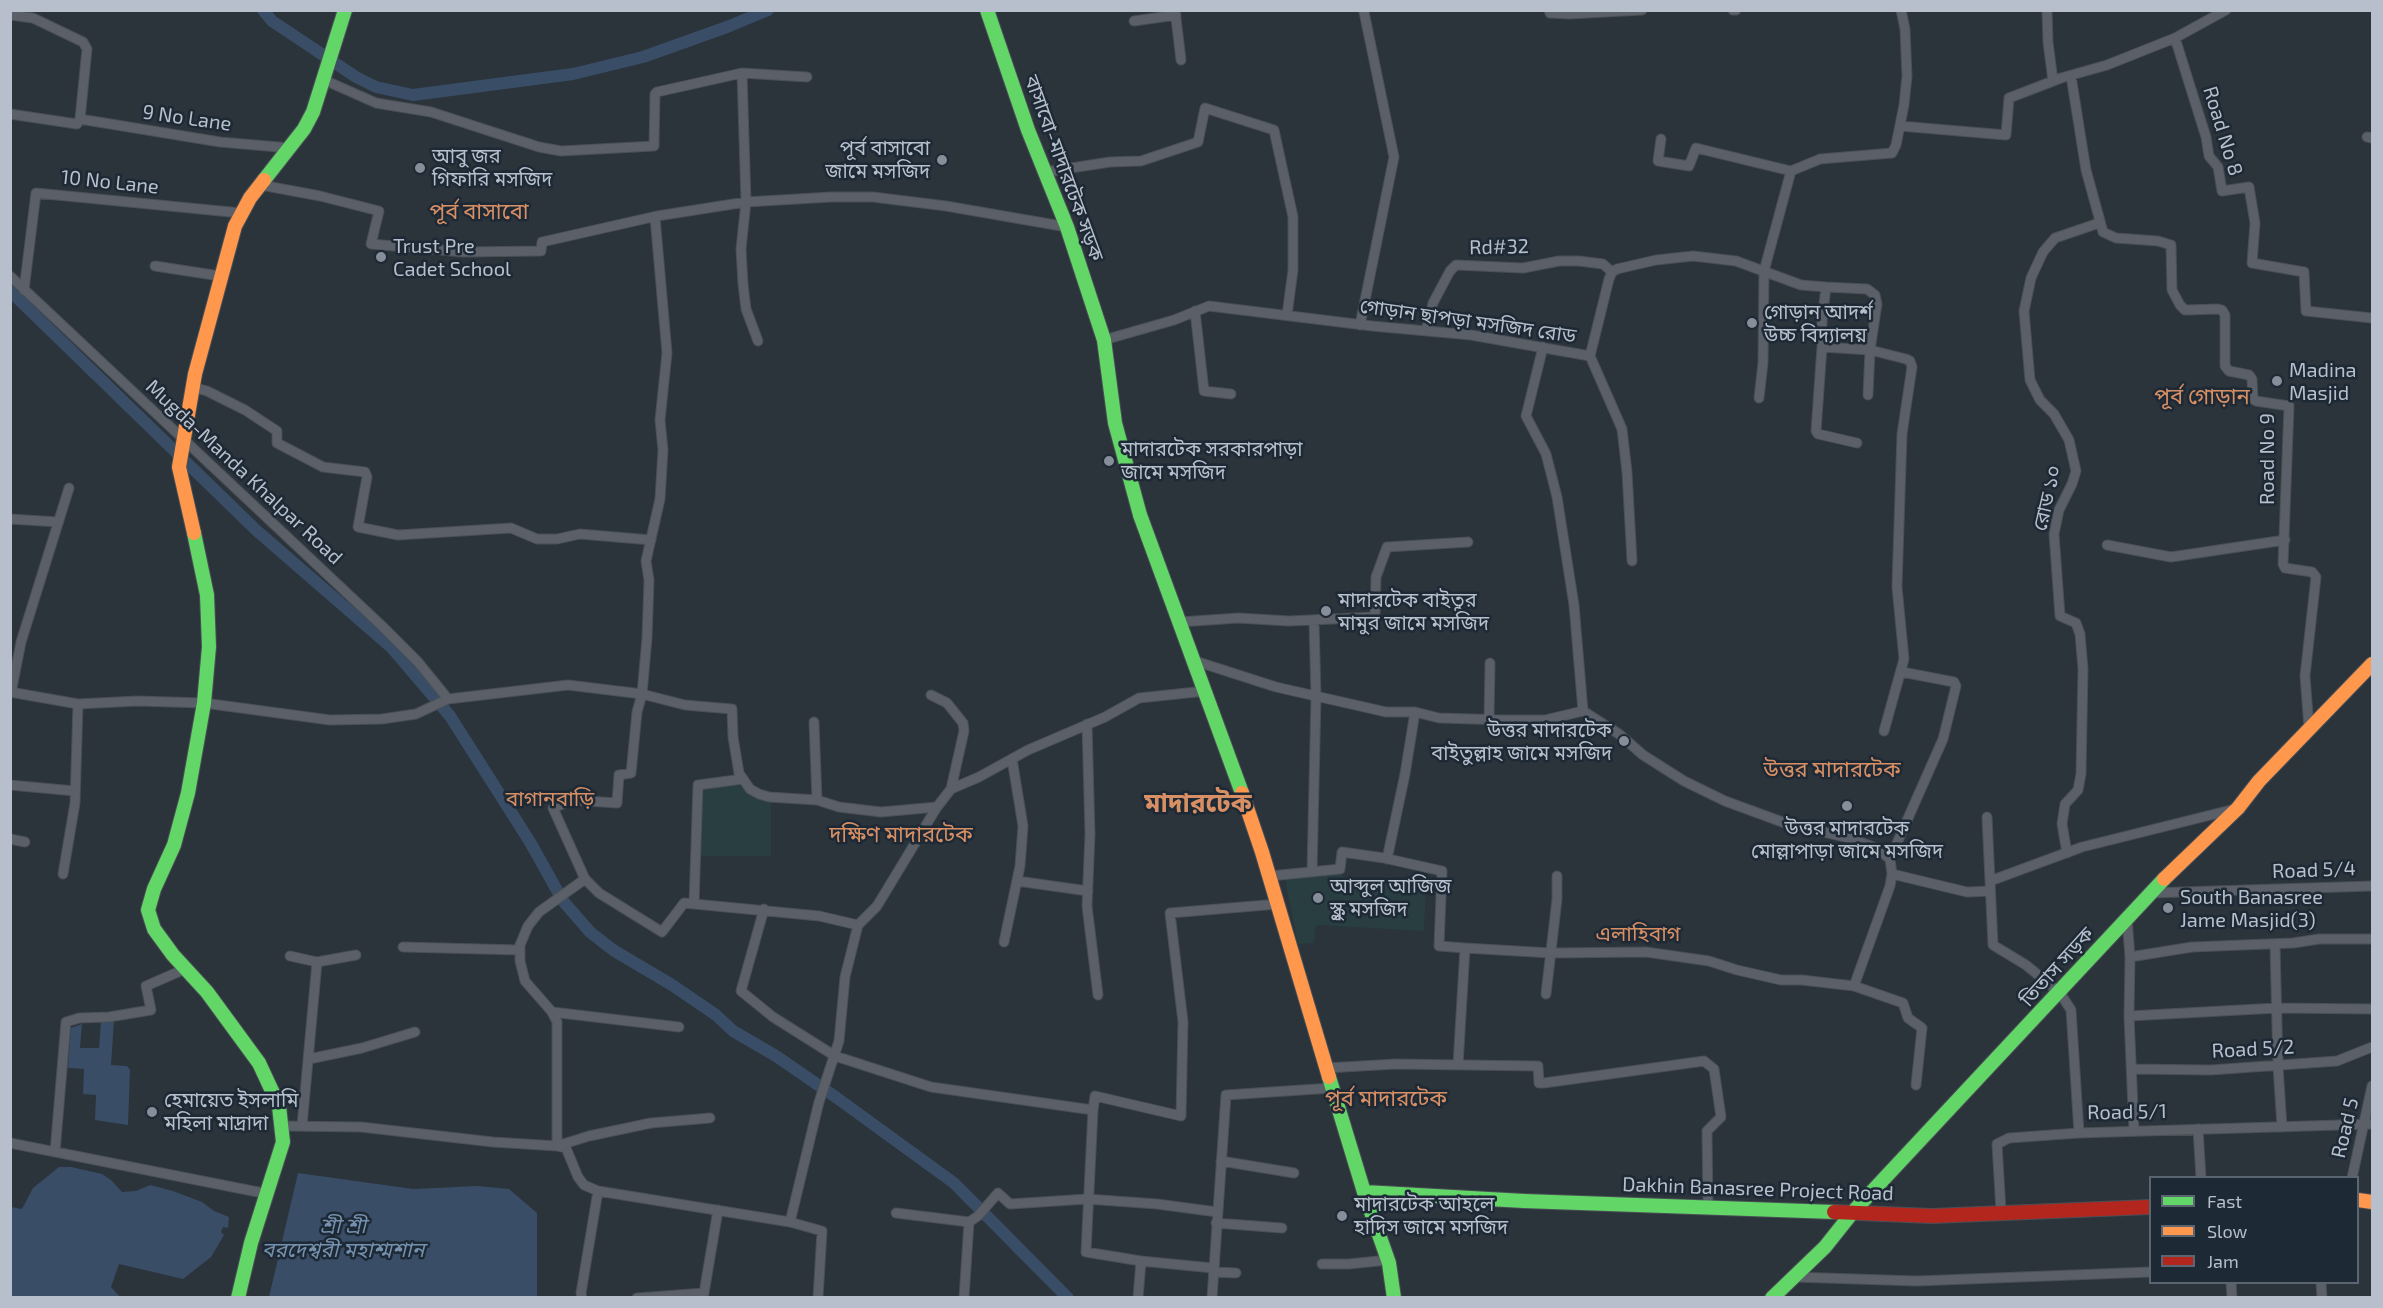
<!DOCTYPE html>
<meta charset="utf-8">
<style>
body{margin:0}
#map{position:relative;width:2383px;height:1308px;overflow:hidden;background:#2b333b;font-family:"Exo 2",sans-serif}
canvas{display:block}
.frame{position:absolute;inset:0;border:12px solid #b6bfcb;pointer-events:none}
.legend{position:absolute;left:2149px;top:1176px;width:210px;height:108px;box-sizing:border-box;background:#1e2936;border:2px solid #5b6572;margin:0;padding:8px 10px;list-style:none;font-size:18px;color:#b6bfcb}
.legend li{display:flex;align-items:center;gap:12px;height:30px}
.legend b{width:30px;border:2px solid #5b6572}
</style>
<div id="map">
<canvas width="2383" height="1308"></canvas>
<div class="frame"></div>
<ul class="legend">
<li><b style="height:8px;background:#63d668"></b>Fast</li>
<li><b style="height:8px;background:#ff974d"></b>Slow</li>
<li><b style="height:8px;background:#b3261e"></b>Jam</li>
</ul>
</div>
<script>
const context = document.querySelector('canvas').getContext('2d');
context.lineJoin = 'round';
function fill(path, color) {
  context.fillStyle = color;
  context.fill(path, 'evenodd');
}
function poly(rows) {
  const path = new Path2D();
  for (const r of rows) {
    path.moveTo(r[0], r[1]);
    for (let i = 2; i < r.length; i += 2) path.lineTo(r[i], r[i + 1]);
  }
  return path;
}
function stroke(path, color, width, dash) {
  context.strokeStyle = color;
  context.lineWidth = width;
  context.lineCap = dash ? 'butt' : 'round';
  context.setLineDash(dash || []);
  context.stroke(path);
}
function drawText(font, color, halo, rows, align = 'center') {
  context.font = font + ' "Exo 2","Noto Sans Bengali",sans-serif';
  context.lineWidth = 5;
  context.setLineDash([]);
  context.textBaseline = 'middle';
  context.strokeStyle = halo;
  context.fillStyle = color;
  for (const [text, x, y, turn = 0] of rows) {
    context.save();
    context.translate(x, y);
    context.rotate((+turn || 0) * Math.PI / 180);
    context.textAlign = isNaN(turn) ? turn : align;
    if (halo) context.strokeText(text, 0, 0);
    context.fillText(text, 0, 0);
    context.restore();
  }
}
fill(poly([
 [741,785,754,798,771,801,771,856,700,856,702,789],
 [1342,874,1346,880,1426,885,1424,931,1316,925,1314,943,1298,944,1285,879]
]), '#283e41');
fill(poly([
 [114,1021,111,1065,127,1066,130,1070,128,1125,95,1120,96,1095,83,1094,84,1069,68,1068,71,1028,82,1024,80,1048,99,1048,101,1022],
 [59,1167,71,1167,102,1174,111,1180,122,1192,136,1191,150,1185,173,1191,202,1202,214,1211,229,1217,228,1228,223,1227,221,1232,224,1235,211,1257,183,1279,119,1264,111,1287,120,1297,11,1297,11,1207,22,1209,33,1188],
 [298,1173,413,1189,477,1186,509,1189,537,1213,537,1297,269,1297]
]), '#394e66');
stroke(poly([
 [263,10,272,21,356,77,376,87,413,95,573,74,643,57,727,27,768,10],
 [10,291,256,530,392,648,450,716,530,842,563,901,590,932,613,950,672,985,716,1015,733,1031,776,1056,837,1098,954,1183,1068,1298]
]), '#394e66', 12);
const street = poly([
 [1175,10,1181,60],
 [1549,10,1550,13,1569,14,1642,10],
 [1733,10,1736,10],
 [2047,10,2048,42,2053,81],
 [10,15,33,18,83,42,87,49,80,119,220,142,290,148],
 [1134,21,1176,15],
 [2175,38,2206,137,2209,156,2218,167,2222,191,2249,187,2255,223,2252,263,2304,272,2306,311,2372,318],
 [742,73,746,202,741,249,743,284,746,309,758,341],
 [2071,76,2086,170,2103,232,2116,238,2158,241,2171,245,2172,290,2180,305,2185,310,2218,309,2222,310,2225,315,2225,366,2229,371,2249,375,2252,379,2253,399,2256,401,2289,406,2283,564,2285,568,2312,572,2316,577,2305,676,2309,728],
 [322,79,376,103,431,112,539,147,561,151,654,146,655,94,657,92,742,73,807,77],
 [10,114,77,124,80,119],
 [1900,126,2006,135,2009,98,2061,78,2107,65,2175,38,2226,10],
 [2367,137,2372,138],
 [1661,139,1658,161,1689,166,1696,148,1791,171,1820,159,1892,153,1896,145,1904,105,1907,76,1905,29,1901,10],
 [1045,172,1110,162,1141,161,1198,142,1205,108,1274,130,1293,217,1293,270,1287,315],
 [261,185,320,196,379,211,371,244,463,252,541,251,542,242,657,216,746,202,831,197,873,197,946,206,1067,227],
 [655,217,667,353,660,420,663,450,660,499,646,561,649,580,647,638,642,694,637,712,631,773,619,775,617,803,572,800,553,808,585,879,539,912,528,926,520,945,520,961,525,981,552,1012,557,1022,557,1146,589,1136,651,1123,710,1118],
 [155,266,220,276],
 [10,276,382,626,418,662,448,699],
 [1826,287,1867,289,1875,295,1877,304,1870,350,1868,395],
 [24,290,36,193,241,213],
 [1195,311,1204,391,1231,394],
 [1360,325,1394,157,1364,12],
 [1426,331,1433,303,1450,271,1456,265,1523,268,1559,261,1579,261,1603,264,1612,272],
 [1104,340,1174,320,1209,306,1372,326,1471,335,1590,356,1609,279,1612,272,1617,269,1656,260,1693,256,1736,261,1801,285,1826,287,1822,321,1822,347,1870,350,1906,359,1910,361,1912,367,1902,434,1898,555,1897,587,1904,659,1884,731],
 [1543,347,1526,416,1546,454,1557,497,1574,605,1583,711],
 [1822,347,1816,431,1818,434,1857,443],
 [1590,356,1622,429,1627,472,1632,561],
 [192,387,207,391,245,410,277,431,277,443,323,467,365,472,367,477,358,527,398,535,511,528,537,539,557,539,580,534,651,540],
 [1759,398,1763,363,1764,271,1791,171],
 [10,519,58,522],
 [2107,545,2171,557,2285,540],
 [1180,622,1238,618,1289,621,1375,617,1376,577,1387,547,1468,542],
 [1195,661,1276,687,1386,712,1415,712,1439,718,1506,720,1545,720,1583,711,1619,734,1643,755,1684,781,1725,801,1785,823,1849,838,1876,848,1890,859,1892,874,1890,886,1854,986,1802,980,1781,980,1737,970,1709,961,1646,952,1551,953,1465,948],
 [10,692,78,704,137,701,204,703,330,720,382,719,416,714,448,699,568,685,642,694,685,705,732,709,733,737,739,773,750,789,759,794,769,797,817,800,839,807,881,812,937,807],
 [11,693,21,642,69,488],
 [931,695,947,703,963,723,964,731,951,789],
 [1489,720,1490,663],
 [814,722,817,800],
 [1087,724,1090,834,1087,906,1098,995],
 [10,785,75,791],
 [1987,817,1993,945,2026,965,2060,993,2071,1010,2079,1133,2372,1124],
 [10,839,25,842],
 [2067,853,2062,824,2065,804,2078,790,2081,774,2083,669,2080,634,2076,623,2060,616,2054,534,2059,510,2072,484,2076,471,2069,440,2054,414,2040,400,2030,380,2024,311,2031,278,2043,252,2055,238,2099,223],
 [1387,859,1405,774,1415,712],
 [1890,859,1943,739,1956,686,1954,682,1902,672],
 [1312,872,1316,697,1314,620],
 [63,874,75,803,78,704],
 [1892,874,1967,892,1990,891],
 [1270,876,1340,869,1342,852,1384,858,1442,871,1439,946,1465,948,1458,1065],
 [585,879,599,893,662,932,684,903,819,916,858,925],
 [1017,881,1088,891],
 [1990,881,2082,847,2235,809],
 [2150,893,2372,886],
 [694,904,698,785,743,779],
 [764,909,741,991,773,1017,835,1056,931,1087,1093,1110,1095,1096,1181,1116,1183,1022,1170,913,1278,904],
 [2127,919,2130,957,2192,947,2293,943,2319,939,2372,939],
 [1004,942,1020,866,1023,826,1012,759],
 [2275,945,2278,1066,2282,1127],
 [403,947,520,950],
 [290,956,317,962,302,1126],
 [2130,957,2129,1016,2134,1131],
 [317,962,356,955],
 [1854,986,1903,1003,1908,1018,1922,1028,1916,1085],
 [1546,994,1557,899,1557,876],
 [552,1012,679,1027],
 [2129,1016,2277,1008,2372,1009],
 [309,1059,362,1048,415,1032],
 [1326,1068,1396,1064,1538,1066,1539,1083,1544,1083,1704,1061,1714,1069,1721,1117,1707,1131,1708,1207],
 [2132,1069,2211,1070,2337,1061,2372,1047],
 [1093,1110,1086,1252,1141,1261],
 [282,1126,361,1127,493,1142,557,1146,566,1148,578,1177,584,1185,598,1191,790,1222],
 [2198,1129,2201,1178],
 [10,1143,268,1194],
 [55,1152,66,1022,79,1018,109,1017,151,1010,146,986,185,969],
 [1221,1161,1294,1173],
 [2352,1178,2372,1086],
 [2001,1211,1997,1144,2009,1138,2079,1133],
 [896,1213,969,1222],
 [1216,1223,1282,1228],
 [1322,1264,1349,1264,1388,1260],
 [1213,1272,1236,1273],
 [1793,1277,1917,1281,2150,1272],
 [2231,1282,2232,1298],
 [2321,1282,2322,1298],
 [582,1298,581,1293,598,1191],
 [637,1298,704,1293,718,1210],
 [818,1298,822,1231,790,1222,819,1102,839,1041,845,977,858,925,877,906,937,807,951,789,979,777,1028,750,1105,717,1139,698,1206,691],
 [964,1298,969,1222,978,1216,998,1193,1010,1204,1087,1199,1157,1204,1217,1212],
 [1138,1298,1141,1261,1213,1268],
 [1212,1298,1226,1095,1332,1088]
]);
const fast = poly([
 [987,10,1028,130,1067,227,1104,340,1115,423,1140,515,1242,793],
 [264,180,304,129,313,112,345,10],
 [194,533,207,595,209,647,204,703,188,793,174,845,154,889,148,910,154,929,173,955,207,992,259,1063,279,1106,283,1142,251,1243,238,1298],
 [1329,1077,1364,1192,1389,1263,1394,1298],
 [1364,1192,1524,1201,1834,1212],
 [1772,1298,1825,1247,1852,1213,2164,879]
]);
const slow = poly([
 [194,533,179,467,195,374,235,226,250,198,264,180],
 [1242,793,1262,852,1329,1077],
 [2164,879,2238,808,2259,781,2372,664],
 [2358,1200,2372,1202]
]);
const jam = poly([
 [1834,1212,1932,1216,2150,1207]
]);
stroke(street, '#494f55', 11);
stroke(fast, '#494f55', 16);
stroke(slow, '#494f55', 16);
stroke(jam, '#494f55', 16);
stroke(street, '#5b6068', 9);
stroke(fast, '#63d668', 14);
stroke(slow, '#ff974d', 14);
stroke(jam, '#b3261e', 14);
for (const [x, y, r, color] of [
 [942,160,6,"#858e99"],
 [420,168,6,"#858e99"],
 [381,257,6,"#858e99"],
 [1752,323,6,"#858e99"],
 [2277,381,6,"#858e99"],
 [1109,461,6,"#858e99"],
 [1326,611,6,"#858e99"],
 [1624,741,6,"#858e99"],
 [1847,806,6,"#858e99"],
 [1318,898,6,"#858e99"],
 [2168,908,6,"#858e99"],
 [152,1112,6,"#858e99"],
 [1342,1216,6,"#858e99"]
]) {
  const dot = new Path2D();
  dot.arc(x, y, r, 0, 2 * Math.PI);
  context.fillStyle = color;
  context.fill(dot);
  stroke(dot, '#1e2936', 2);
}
drawText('20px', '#b6bfcb', '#1e2936', [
 ["9 No Lane",187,118,8],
 ["Road No 8",2223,131,73],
 ["বাসাবো-মাদারটেক সড়ক",1064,168,70],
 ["10 No Lane",110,182,6],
 ["Rd#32",1499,247,-1],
 ["গোড়ান ছাপড়া মসজিদ রোড",1468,321,8],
 ["Road No 9",2267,459,-90],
 ["Mugda-Manda Khalpar Road",244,472,43],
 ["রোড ১০",2047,498,-77],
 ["Road 5/4",2314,870,-2],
 ["তিতাস সড়ক",2057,967,-48],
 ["Road 5/2",2253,1049,-3],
 ["Road 5/1",2127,1112,-1],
 ["Road 5",2345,1128,-77],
 ["Dakhin Banasree Project Road",1758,1189,2]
]);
drawText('20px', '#b6bfcb', '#1e2936', [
 ["পূর্ব বাসাবো",930,148,"right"],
 ["জামে মসজিদ",930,171,"right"],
 ["আবু জর",432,156],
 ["গিফারি মসজিদ",432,179],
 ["Trust Pre",393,246],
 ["Cadet School",393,269],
 ["গোড়ান আদর্শ",1764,312],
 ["উচ্চ বিদ্যালয়",1764,335],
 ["Madina",2289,370],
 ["Masjid",2289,393],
 ["মাদারটেক সরকারপাড়া",1121,449],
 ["জামে মসজিদ",1121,472],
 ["মাদারটেক বাইতুর",1338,600],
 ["মামুর জামে মসজিদ",1338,623],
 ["উত্তর মাদারটেক",1612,730,"right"],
 ["বাইতুল্লাহ জামে মসজিদ",1612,753,"right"],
 ["উত্তর মাদারটেক",1847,828,"center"],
 ["মোল্লাপাড়া জামে মসজিদ",1847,851,"center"],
 ["আব্দুল আজিজ",1330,886],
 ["স্কুল মসজিদ",1330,909],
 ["South Banasree",2180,897],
 ["Jame Masjid(3)",2180,920],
 ["হেমায়েত ইসলামি",164,1100],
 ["মহিলা মাদ্রাদা",164,1123],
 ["মাদারটেক আহলে",1354,1204],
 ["হাদিস জামে মসজিদ",1354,1227]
], 'left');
drawText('21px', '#d88f64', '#1e2936', [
 ["বাগানবাড়ি",550,799],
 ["এলাহিবাগ",1638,934]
]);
drawText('italic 21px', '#7591ae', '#1e2936', [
 ["শ্রী শ্রী",343,1226],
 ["বরদেশ্বরী মহাশ্মশান",343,1250]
]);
drawText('22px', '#d88f64', '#1e2936', [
 ["পূর্ব বাসাবো",479,212],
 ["পূর্ব গোড়ান",2202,397],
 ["উত্তর মাদারটেক",1832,770],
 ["দক্ষিণ মাদারটেক",901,835],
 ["পূর্ব মাদারটেক",1386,1099]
]);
drawText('bold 26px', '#d88f64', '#1e2936', [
 ["মাদারটেক",1198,803]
]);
</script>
